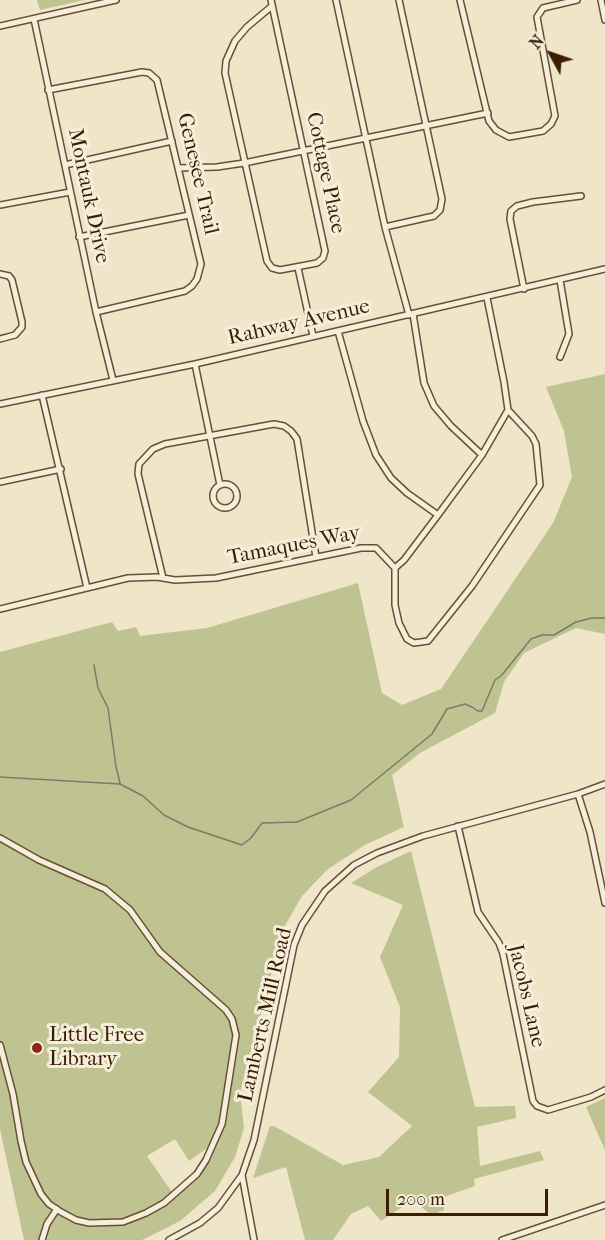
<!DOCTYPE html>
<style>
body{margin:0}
#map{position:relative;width:605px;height:1240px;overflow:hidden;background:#efe5c8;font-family:"IM FELL French Canon",serif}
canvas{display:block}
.north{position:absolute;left:521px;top:24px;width:60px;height:60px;-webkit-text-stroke:4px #f5eedb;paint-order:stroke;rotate:310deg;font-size:16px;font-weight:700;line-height:24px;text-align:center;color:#3a1d02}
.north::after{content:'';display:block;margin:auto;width:21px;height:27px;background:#3a1d02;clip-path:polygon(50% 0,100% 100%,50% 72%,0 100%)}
.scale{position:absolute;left:386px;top:1189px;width:162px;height:27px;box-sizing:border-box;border:3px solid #3a1d02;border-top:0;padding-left:8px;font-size:18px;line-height:21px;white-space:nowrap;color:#3a1d02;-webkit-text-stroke:4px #f5eedb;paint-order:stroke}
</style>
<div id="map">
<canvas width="605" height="1240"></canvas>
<div class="north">N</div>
<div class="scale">200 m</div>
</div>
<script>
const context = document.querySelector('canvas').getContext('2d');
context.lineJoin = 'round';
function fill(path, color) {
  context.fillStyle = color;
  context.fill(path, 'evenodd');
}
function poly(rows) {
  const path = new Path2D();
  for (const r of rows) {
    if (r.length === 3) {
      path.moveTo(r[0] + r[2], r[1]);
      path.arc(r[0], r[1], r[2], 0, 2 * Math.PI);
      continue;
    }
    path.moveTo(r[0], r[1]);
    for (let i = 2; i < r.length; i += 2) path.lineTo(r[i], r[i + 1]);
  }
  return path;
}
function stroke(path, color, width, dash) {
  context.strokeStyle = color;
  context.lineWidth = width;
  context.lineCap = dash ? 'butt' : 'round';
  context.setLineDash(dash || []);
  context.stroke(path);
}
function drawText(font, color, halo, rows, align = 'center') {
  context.font = font + ' "IM FELL French Canon",serif';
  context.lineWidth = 6;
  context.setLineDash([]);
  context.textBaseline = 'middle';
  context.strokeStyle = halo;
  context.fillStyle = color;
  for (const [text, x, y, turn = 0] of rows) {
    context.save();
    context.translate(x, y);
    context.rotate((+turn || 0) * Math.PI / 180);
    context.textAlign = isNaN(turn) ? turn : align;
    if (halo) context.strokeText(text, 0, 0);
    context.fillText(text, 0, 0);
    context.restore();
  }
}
fill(poly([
 [37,0,84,0,40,10],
 [605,374,605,634,576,628,524,653,504,682,495,713,420,753,392,775,404,827,365,845,328,869,302,896,283,929,240,1093,244,1128,235,1157,215,1191,180,1221,142,1240,24,1240,0,1129,0,652,112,622,118,631,136,627,140,636,207,628,358,583,382,693,402,705,441,689,553,523,572,477,564,431,546,387],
 [175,1139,189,1161,220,1139,176,1198,147,1156],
 [411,851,475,1107,515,1106,516,1118,477,1127,480,1166,540,1151,544,1160,474,1179,475,1186,444,1197,444,1210,431,1215,413,1200,381,1221,368,1206,351,1214,333,1240,305,1240,286,1167,253,1178,270,1126,274,1126,343,1165,379,1157,412,1126,368,1092,399,1057,400,1007,380,957,403,905,351,883,377,867],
 [605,1098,605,1150,586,1107]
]), '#bfc392');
stroke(poly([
 [94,665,98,688,108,708,116,767,120,783],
 [0,777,120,784,143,796,164,815,188,827,242,845,251,838,262,823,297,822,351,800,432,734,447,709,465,704,472,707,478,711,482,711,495,680,501,676,531,639,542,635,554,635,576,622,592,618,605,618]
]), '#747e6b', 1.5);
const minor = poly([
 [271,0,325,251,323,258,317,263,280,270,272,268,267,261,225,73,226,61,235,41,247,27,272,6],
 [336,0,385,227,409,315],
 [460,0,489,121,496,130,509,137,543,131,551,124,555,116,537,17,543,8,577,0],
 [601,0,605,20],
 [34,19,96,312,113,380],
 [0,26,116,0],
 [48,90,142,72,149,73,157,80,201,264,197,279,192,286,185,291,96,312],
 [65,165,172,141],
 [178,168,217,167,244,163,488,113],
 [0,205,70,192],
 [385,227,434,216,440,210,442,199,399,0],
 [79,237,189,215],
 [298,268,313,336],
 [0,274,9,276,12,280,22,322,22,327,15,335,0,339],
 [524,289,510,219,511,211,517,206,533,202,581,196],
 [487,298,504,382,508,410],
 [413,314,424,383,434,406,451,426,482,455],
 [338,331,363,421,376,455,391,478,407,493,438,515],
 [560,357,569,334,560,280],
 [195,364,220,485],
 [42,395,87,588],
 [0,404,195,364,605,269],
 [0,482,61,469],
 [225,496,12],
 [395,568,404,560,438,515,482,455,508,410],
 [163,578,138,474,139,464,153,449,165,444,274,424,284,426,291,431,297,439,316,557],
 [0,609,128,578,157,577,175,580,216,578,361,548,376,548,395,568,395,605,399,623,407,639,414,643,428,641,472,586,540,485,536,444,532,436,508,410],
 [578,794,590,832,605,903],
 [458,826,478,912,499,943,503,954,533,1101,537,1106,548,1110,591,1097,605,1090],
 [0,838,39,860,105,889,130,910,160,952,226,1010,232,1019,236,1035,222,1124,206,1160,197,1174,164,1203,146,1213,123,1222,89,1223,76,1220,61,1212,49,1204,41,1194,26,1162,21,1141,13,1094,0,1045],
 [242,1175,254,1240],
 [42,1240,47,1224,57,1209],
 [169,1240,200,1223,218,1208,242,1175,254,1140,294,945,302,925,325,891,354,865,377,853,423,836,578,794,605,784],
 [502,1240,605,1205]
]);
stroke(minor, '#674f34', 8);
stroke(minor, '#f5eedb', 5);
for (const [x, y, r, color] of [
 [37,1048,6,"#8f2418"]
]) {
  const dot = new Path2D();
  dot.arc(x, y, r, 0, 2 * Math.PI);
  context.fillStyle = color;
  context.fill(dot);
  stroke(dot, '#f5eedb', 2);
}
drawText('21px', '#3a1d02', '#f5eedb', [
 ["Cottage Place",325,173,78],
 ["Genesee Trail",197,174,77],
 ["Montauk Drive",88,196,78],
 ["Rahway Avenue",299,323,-13],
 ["Tamaques Way",294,546,-11],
 ["Jacobs Lane",526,996,77],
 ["Lamberts Mill Road",266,1015,-77]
]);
drawText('21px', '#3a1d02', '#f5eedb', [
 ["Little Free",49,1036],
 ["Library",49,1060]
], 'left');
</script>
